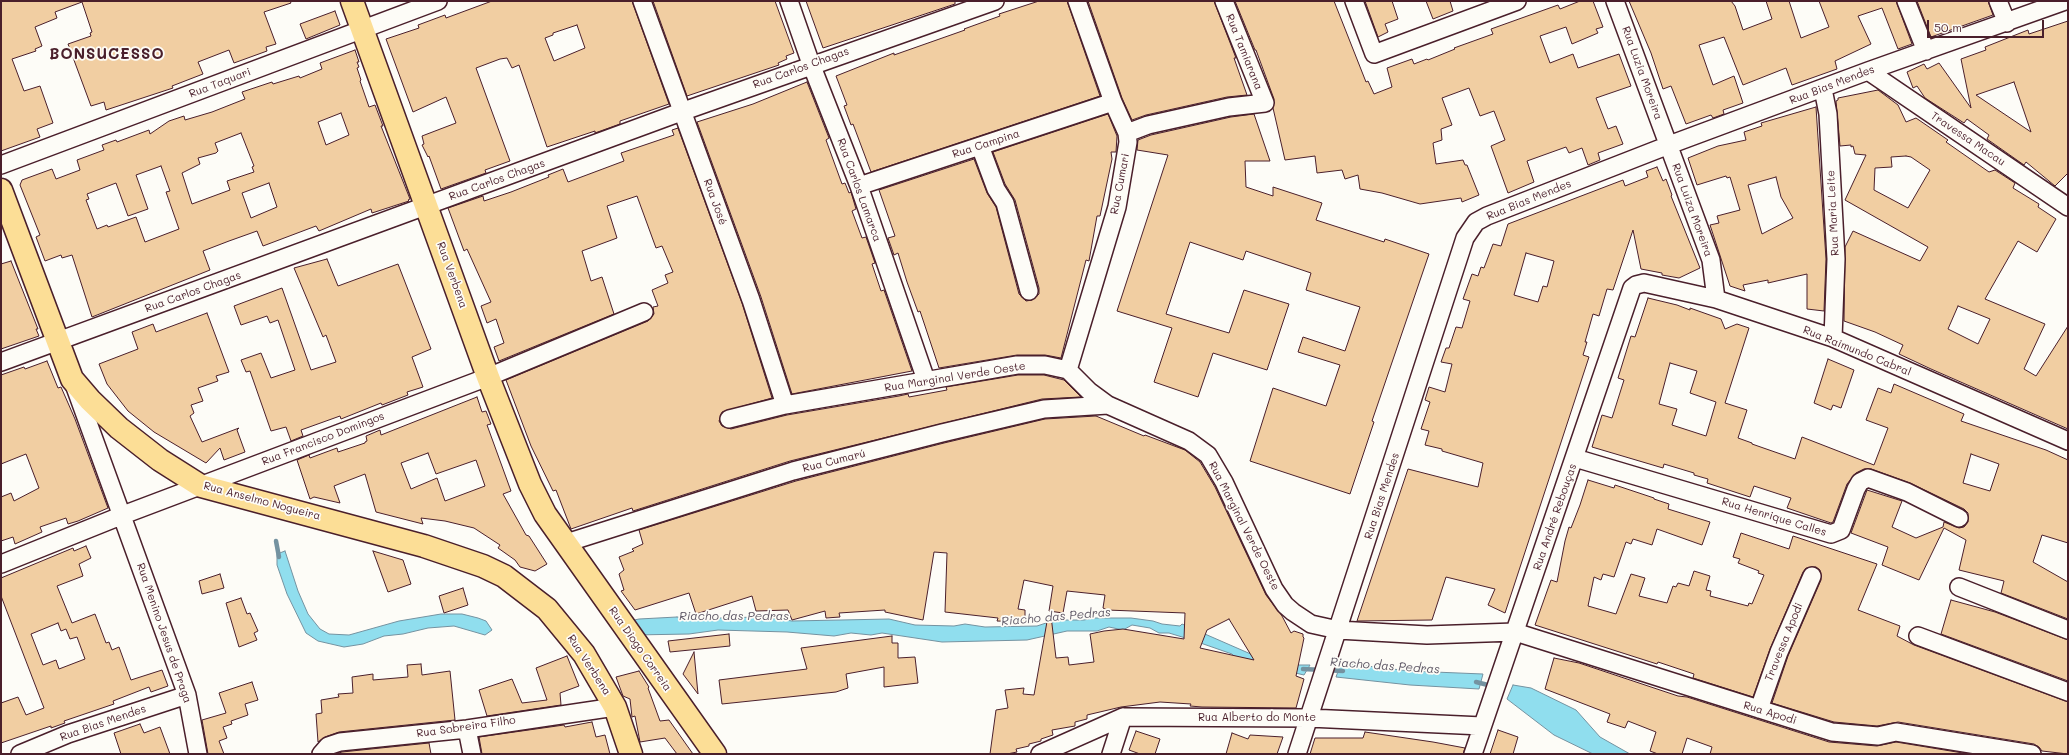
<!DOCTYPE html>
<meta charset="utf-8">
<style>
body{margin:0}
#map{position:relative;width:2069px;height:755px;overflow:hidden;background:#fdfcf7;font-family:Mali,sans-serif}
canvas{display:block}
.frame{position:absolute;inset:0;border:2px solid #4a1f2b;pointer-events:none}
.scale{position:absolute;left:1927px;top:20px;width:117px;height:18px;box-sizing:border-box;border:2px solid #4a1f2b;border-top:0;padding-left:5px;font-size:12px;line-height:14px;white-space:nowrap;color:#4a1f2b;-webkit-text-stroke:3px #fdfcf7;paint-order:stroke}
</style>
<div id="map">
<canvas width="2069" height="755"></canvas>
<div class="frame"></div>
<div class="scale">50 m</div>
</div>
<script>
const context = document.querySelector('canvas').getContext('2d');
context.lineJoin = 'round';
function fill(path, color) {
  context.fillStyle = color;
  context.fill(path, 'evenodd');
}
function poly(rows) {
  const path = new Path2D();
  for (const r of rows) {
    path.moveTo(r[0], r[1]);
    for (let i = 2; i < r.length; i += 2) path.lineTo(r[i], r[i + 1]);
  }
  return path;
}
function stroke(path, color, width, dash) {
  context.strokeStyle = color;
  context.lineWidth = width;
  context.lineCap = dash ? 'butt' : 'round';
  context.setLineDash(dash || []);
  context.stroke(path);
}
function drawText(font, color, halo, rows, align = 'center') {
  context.font = font + ' Mali,sans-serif';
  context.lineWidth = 3.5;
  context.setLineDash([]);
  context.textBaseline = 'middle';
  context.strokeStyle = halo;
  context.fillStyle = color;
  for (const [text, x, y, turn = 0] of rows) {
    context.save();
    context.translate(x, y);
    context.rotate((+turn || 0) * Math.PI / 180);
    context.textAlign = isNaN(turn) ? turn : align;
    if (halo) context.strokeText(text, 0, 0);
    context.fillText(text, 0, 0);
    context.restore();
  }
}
const water = poly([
 [285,551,298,591,308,614,320,629,329,634,349,635,399,621,441,614,462,614,478,618,486,621,492,630,485,635,454,626,428,628,403,634,384,636,363,644,344,647,318,641,306,633,287,594,277,565,277,554,285,551],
 [677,617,695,620,732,617,774,618,792,621,889,619,915,625,954,626,965,624,985,627,1037,626,1055,620,1084,620,1093,618,1131,618,1153,621,1162,624,1180,626,1182,624,1253,655,1291,665,1310,665,1304,675,1236,659,1232,654,1192,640,1169,633,1159,633,1150,628,1132,625,1123,630,1109,627,1097,631,1067,631,1027,640,942,642,882,633,871,635,851,633,834,636,787,632,718,630,689,634,634,635,625,622,639,619,677,617],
 [1341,663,1410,671,1483,674,1479,689,1410,685,1336,677,1341,663],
 [1513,685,1531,688,1576,710,1600,737,1630,754,1593,754,1554,735,1507,699,1513,685]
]);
fill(water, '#90deee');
stroke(water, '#7492a0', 1);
stroke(poly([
 [276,541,279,557],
 [1303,669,1343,671],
 [1476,682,1492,686]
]), '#7492a0', 4.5);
const building = poly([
 [1,1,290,1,291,3,264,12,276,44,266,47,267,51,234,63,229,50,198,62,203,74,172,86,173,88,106,110,104,102,91,106,68,44,91,36,90,33,92,32,82,2,55,12,57,18,35,27,42,46,35,49,36,51,12,59,24,91,40,86,53,123,37,129,40,137,1,151,1,1],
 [492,1,632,1,669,104,620,121,620,124,595,133,595,131,547,147,519,65,512,68,507,58,500,59,476,68,510,161,485,170,486,173,441,189,429,156,428,157,422,145,424,144,422,136,456,123,446,97,413,112,386,39,419,28,418,25,445,15,446,18,492,1],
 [577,25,585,48,554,61,545,38,553,35,553,33,577,25],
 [653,1,775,1,794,53,786,56,787,59,778,63,779,65,687,96,653,1],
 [806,1,955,1,955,4,823,48,806,1],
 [1039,1,1067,1,1100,96,871,172,853,124,851,125,844,106,847,105,836,76,894,53,894,55,965,30,964,29,1000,16,999,14,1039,1],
 [1088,1,1214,1,1236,58,1234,58,1247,95,1227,97,1146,115,1132,120,1122,98,1088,1],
 [1235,1,1334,1,1366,82,1368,81,1374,94,1392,87,1387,68,1412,59,1414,64,1427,59,1428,60,1455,49,1454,48,1493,34,1491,29,1558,5,1560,9,1580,1,1593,1,1603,27,1596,29,1598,33,1572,44,1566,27,1540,36,1550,63,1573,54,1578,68,1619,54,1631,86,1596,98,1608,129,1616,126,1623,144,1598,153,1600,160,1588,165,1582,148,1569,153,1566,147,1527,161,1534,182,1508,193,1491,146,1505,140,1494,111,1480,116,1469,88,1442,98,1452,125,1441,129,1442,140,1433,143,1436,164,1463,160,1465,165,1467,165,1479,195,1462,202,1461,198,1420,204,1382,193,1360,189,1358,175,1345,179,1342,170,1317,173,1315,156,1285,160,1273,108,1274,99,1256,50,1255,50,1235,1],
 [1365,1,1392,1,1398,19,1385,24,1388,32,1378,37,1365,1],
 [1426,1,1450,1,1453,11,1433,19,1426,1],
 [1629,1,1731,1,1735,6,1743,30,1772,19,1766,1,1789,1,1801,38,1829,27,1819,1,1896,1,1912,44,1898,49,1882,8,1858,16,1871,44,1835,61,1837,69,1792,85,1786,68,1743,85,1724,37,1699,45,1713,85,1734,76,1743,103,1723,110,1724,114,1713,118,1711,115,1686,124,1671,86,1663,89,1651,53,1629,1],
 [1917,1,1988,1,1993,15,1931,37,1917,1],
 [335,11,340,25,306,39,300,24,335,11],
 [2068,21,2068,173,2055,186,2026,162,2024,165,1987,139,1989,135,1967,119,1964,123,1925,98,1917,86,1913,88,1907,72,1924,64,1927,69,1939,63,1971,108,1961,59,1986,50,1985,47,2028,30,2029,34,2068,21],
 [2014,82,2031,132,1976,95,2014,82],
 [355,50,359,62,357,62,359,67,357,68,361,80,360,81,369,107,375,105,383,126,381,126,410,199,408,200,409,201,372,213,371,209,319,231,316,226,263,246,257,231,229,241,203,251,210,270,92,317,72,255,62,258,61,255,45,261,36,237,40,235,20,185,22,180,52,169,56,179,80,170,77,160,104,150,102,145,116,140,117,142,149,130,150,134,169,121,184,116,185,120,212,112,245,99,242,92,272,82,273,84,299,76,300,78,322,69,320,63,355,50],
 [341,113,349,135,326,145,318,122,341,113],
 [241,133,254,166,252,167,254,172,227,181,230,190,192,204,182,173,200,164,198,158,216,153,218,151,215,143,241,133],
 [161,166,170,191,166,192,179,229,145,242,136,217,108,227,107,225,97,229,86,200,89,199,87,194,116,183,128,216,148,209,136,175,161,166],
 [269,183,277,207,251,218,242,193,269,183],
 [807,82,829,138,826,140,842,184,845,183,849,193,851,192,856,209,852,211,862,238,866,237,875,263,872,264,881,291,884,290,912,371,792,394,761,297,697,122,753,104,807,82],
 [1878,90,1898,105,1906,122,1916,118,1948,140,1946,142,1989,172,1995,170,2015,183,2013,188,2039,204,2038,207,2056,219,2037,252,2018,241,1985,299,2045,324,2024,369,2036,376,2068,326,2068,429,1931,369,1899,354,1903,345,1875,332,1844,321,1845,247,1853,231,1920,261,1928,247,1845,200,1866,155,1855,154,1853,146,1851,147,1851,145,1840,146,1836,101,1838,100,1838,98,1878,90],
 [1906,156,1911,157,1930,170,1908,208,1874,190,1875,168,1892,167,1891,157,1906,156],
 [1958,306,1990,319,1978,344,1948,329,1958,306],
 [1816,107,1826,259,1824,311,1807,309,1807,274,1768,283,1768,280,1743,285,1745,291,1730,286,1710,225,1719,223,1717,216,1740,210,1730,177,1727,178,1726,176,1697,185,1688,158,1718,146,1746,140,1744,132,1762,126,1761,123,1816,107],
 [1776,177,1781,197,1793,218,1762,234,1748,185,1776,177],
 [1108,114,1117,136,1116,152,1111,152,1112,159,1100,216,1097,216,1089,261,1086,260,1061,358,1045,355,1017,355,939,368,920,311,918,312,907,282,898,253,894,255,888,238,895,236,879,190,974,159,987,193,996,207,1019,294,1026,301,1032,300,1039,294,1039,288,1015,200,1005,184,993,152,1108,114],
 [1254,114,1270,161,1245,161,1246,187,1273,196,1273,187,1322,203,1316,220,1384,242,1385,239,1429,254,1372,421,1374,422,1350,494,1250,461,1273,388,1326,406,1340,365,1298,352,1303,337,1345,351,1360,307,1306,290,1311,273,1246,251,1243,260,1190,242,1166,314,1229,333,1244,290,1289,304,1267,370,1213,353,1198,397,1154,382,1172,328,1117,311,1168,155,1137,150,1138,140,1151,135,1231,117,1254,114],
 [678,128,742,303,772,398,722,412,719,421,722,426,731,429,787,415,899,396,908,394,909,397,947,390,946,387,1018,375,1044,375,1064,380,1081,397,1042,399,790,461,633,511,632,508,571,529,556,490,553,491,531,446,506,380,648,321,654,314,653,307,658,306,652,290,668,283,665,275,673,272,662,246,656,248,637,196,607,206,617,238,582,251,591,281,602,277,614,314,499,361,494,347,504,343,496,319,487,323,481,306,491,302,467,249,464,251,448,208,483,196,484,201,511,192,549,177,548,175,563,169,568,182,624,161,621,153,674,135,672,130,678,128],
 [1657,167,1663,181,1666,179,1672,195,1671,196,1700,268,1679,278,1662,275,1662,273,1641,269,1633,230,1613,290,1607,289,1599,316,1593,314,1585,342,1587,342,1583,355,1589,357,1505,613,1488,605,1495,589,1446,577,1432,620,1357,621,1408,469,1478,487,1483,463,1442,451,1442,449,1425,445,1429,431,1421,429,1430,402,1425,400,1429,387,1445,392,1452,364,1441,362,1446,348,1449,348,1456,327,1462,328,1470,301,1463,299,1472,274,1478,276,1481,267,1484,268,1493,244,1501,246,1508,224,1623,180,1625,186,1648,177,1646,171,1657,167],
 [1526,253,1554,261,1547,287,1543,286,1538,302,1514,295,1526,253],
 [327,259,338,286,398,264,431,349,412,357,423,387,407,392,408,395,382,405,381,403,341,419,340,416,301,430,303,436,291,441,286,427,271,431,250,371,246,372,241,360,261,353,271,378,295,370,278,320,270,323,267,316,241,325,234,306,282,288,311,370,336,362,326,335,323,337,294,268,327,259],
 [11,261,38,329,36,329,39,336,1,349,1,264,11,261],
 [1648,298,1677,305,1690,310,1690,308,1721,319,1725,329,1737,324,1749,328,1725,403,1747,410,1738,438,1752,443,1752,444,1795,459,1802,437,1874,465,1888,428,1866,420,1878,388,1891,393,1894,384,1964,414,1961,421,2046,450,2068,460,2068,543,2042,535,2033,562,2068,582,2068,619,2001,593,2004,581,1959,570,1966,540,1944,528,1919,580,1882,565,1888,547,1851,533,1867,490,1902,501,1892,527,1916,538,1943,527,1944,522,1959,528,1964,527,1968,522,1968,513,1964,509,1910,483,1871,469,1864,469,1856,473,1847,484,1833,522,1831,523,1787,508,1791,498,1754,486,1750,497,1707,483,1708,479,1694,475,1694,473,1664,464,1663,468,1592,447,1602,415,1612,418,1624,380,1618,378,1631,336,1635,337,1648,298],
 [1670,363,1697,371,1690,393,1716,402,1706,436,1672,425,1677,409,1659,404,1670,363],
 [1971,454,1999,464,1990,491,1963,483,1971,454],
 [207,313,229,372,216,376,218,381,198,388,203,401,191,405,194,413,190,416,202,442,239,428,237,430,245,452,224,460,220,448,206,463,154,432,128,411,107,384,99,364,138,349,132,332,153,324,156,332,207,313],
 [1828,359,1854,370,1841,408,1833,405,1831,410,1814,403,1828,359],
 [47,361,58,388,61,387,75,419,108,508,78,521,68,524,66,518,40,527,42,532,15,544,13,537,1,541,1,497,11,493,14,501,39,488,26,454,1,464,1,375,24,367,25,369,47,361],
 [477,397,482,412,486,411,491,424,487,425,511,491,503,494,526,535,529,536,547,564,535,571,520,567,515,560,498,548,500,545,474,528,445,521,421,518,423,524,376,512,365,474,334,486,340,503,314,497,310,499,297,460,309,455,310,458,337,448,338,452,365,443,365,442,367,441,366,436,380,430,381,435,477,397],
 [428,453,436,474,476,460,485,486,445,501,437,478,411,489,401,463,428,453],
 [1096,416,1144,436,1145,435,1185,450,1200,462,1215,487,1266,595,1282,616,1291,633,1294,631,1303,634,1303,637,1304,638,1296,676,1304,679,1296,708,1202,707,1190,706,1191,704,1160,702,1121,707,1087,715,1087,719,1075,722,1075,726,1052,730,1053,735,1041,739,1041,741,1029,744,1029,746,1016,749,1017,752,1007,754,990,754,996,710,1008,708,1005,690,1024,688,1023,694,1034,695,1048,616,1051,616,1056,658,1068,657,1069,665,1094,662,1090,634,1104,631,1123,629,1184,639,1185,613,1107,610,1103,608,1105,595,1067,591,1063,613,1049,611,1053,586,1024,580,1018,609,1025,610,1025,622,997,621,998,618,945,612,947,553,934,552,923,620,885,612,885,610,839,613,840,617,826,618,825,611,792,620,788,610,756,611,752,596,696,614,689,593,635,610,621,591,624,590,619,574,624,570,619,557,634,551,632,549,643,544,639,530,796,481,944,443,1045,419,1096,416],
 [1229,619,1254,660,1200,648,1207,630,1229,619],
 [1588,480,1614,488,1615,485,1654,498,1654,499,1669,504,1668,509,1710,522,1702,545,1657,529,1652,545,1633,539,1631,544,1626,542,1614,577,1603,574,1601,580,1594,577,1588,606,1616,614,1631,574,1645,578,1639,596,1667,603,1673,586,1676,587,1678,583,1689,586,1694,571,1710,576,1706,590,1711,591,1710,596,1748,606,1749,603,1752,604,1764,575,1758,573,1759,571,1738,563,1740,559,1733,557,1741,533,1789,549,1793,536,1877,564,1858,610,1900,626,1897,636,1914,645,2068,702,2068,754,2042,751,2039,747,2034,744,1898,722,1877,726,1834,722,1772,703,1788,656,1821,580,1820,570,1816,567,1806,568,1803,572,1770,649,1753,697,1693,678,1694,674,1658,662,1657,664,1535,625,1551,580,1557,582,1565,541,1569,527,1571,528,1580,505,1588,480],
 [86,546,91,558,79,564,83,576,57,586,72,623,95,614,106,643,109,642,112,650,119,647,131,680,162,670,168,686,151,692,149,687,113,701,114,704,64,721,65,723,51,728,51,726,1,743,1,703,18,697,26,715,44,708,1,596,1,578,73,548,74,551,86,546],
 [58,623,61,631,66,629,70,639,77,637,85,659,59,669,56,660,43,665,31,634,58,623],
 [373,551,403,560,411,584,388,592,373,551],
 [220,574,224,588,202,594,199,581,220,574],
 [463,588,468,605,444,613,439,596,463,588],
 [241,598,247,614,250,613,258,631,254,633,257,640,239,647,226,603,241,598],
 [1951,600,1995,612,2068,640,2068,681,1941,634,1951,600],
 [729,634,730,646,670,652,668,641,729,634],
 [892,636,892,643,898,643,898,658,915,657,918,683,884,687,884,667,846,674,848,688,836,692,722,704,719,680,807,669,801,648,892,636],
 [694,652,698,694,683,674,694,652],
 [567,656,579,686,560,693,561,705,487,716,479,690,512,679,522,703,547,700,536,668,567,656],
 [1554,658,1579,663,1678,696,1687,697,1829,742,1877,746,1896,742,1969,754,1710,754,1712,747,1687,738,1682,754,1658,754,1650,751,1656,732,1628,721,1625,728,1607,722,1610,714,1545,689,1554,658],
 [421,664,422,675,450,671,455,720,339,732,325,737,318,742,316,714,322,713,321,700,339,697,338,694,353,693,352,677,373,674,373,680,408,677,407,665,421,664],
 [639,671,649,687,648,688,660,721,669,720,693,754,677,754,665,738,640,742,635,716,632,717,630,699,623,696,616,677,639,671],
 [252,682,258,700,245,704,248,715,231,721,232,724,223,727,227,738,219,741,224,754,208,754,202,720,226,713,219,693,252,682],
 [592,722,596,737,605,735,610,754,482,754,479,737,564,725,565,727,592,722],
 [140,724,144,733,160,727,170,754,121,754,114,733,140,724],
 [1498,730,1518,737,1513,754,1490,754,1498,730],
 [1136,731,1160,739,1155,754,1140,754,1129,750,1136,731],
 [1365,732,1433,742,1465,748,1463,754,1310,754,1315,738,1363,738,1365,732],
 [1232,733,1248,739,1250,735,1283,737,1277,754,1226,754,1232,733],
 [429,743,431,754,336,754,342,752,429,743]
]);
fill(building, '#f1cea2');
stroke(building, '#4a1f2b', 1);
const minor = poly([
 [642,1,751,300,785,405],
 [789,1,811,64,859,186,926,380],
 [1354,1,1374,54,1517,1],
 [1615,1,1711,260,1716,299],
 [1906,1,1926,51],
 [1998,1,2007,23],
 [1868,71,2068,207],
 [1823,89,1828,114,1836,259,1833,338],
 [1127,133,1148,125,1229,107,1265,103,1224,1],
 [980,146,996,189,1005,203,1029,291],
 [1,165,438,1],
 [859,186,1113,102],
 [1,362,681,112,995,1],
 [1068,370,1117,207,1128,142,1127,133,1113,102,1077,1],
 [75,387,187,695,198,754],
 [729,419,785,405,1017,365,1045,365,1068,370,1089,391,1108,405,1189,441,1208,455,1224,482,1274,589,1285,605,1293,612,1311,624,1338,630,1427,635,1515,632,1832,732,1878,736,1896,732,2032,754],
 [1575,458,1831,534,1841,530,1856,489,1860,482,1868,478,1907,492,1959,518],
 [566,543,793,471,942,433,1044,409,1108,405],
 [1,564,123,515,488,377,644,312],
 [1959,587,2068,630],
 [1918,636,2068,692],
 [1759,709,1779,652,1812,576],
 [467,729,472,754],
 [20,754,68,734,187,695],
 [321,754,328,746,340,742,467,729,615,707],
 [1040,754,1123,717,1309,718,1482,726],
 [1111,754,1123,717],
 [1297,754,1465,238,1476,222,1487,216,1669,145,1868,71,2065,1],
 [1473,754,1632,288,1636,285,1644,283,1716,299,1833,338,2068,441]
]);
const primary = poly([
 [352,1,488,377,530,484,545,514,715,754],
 [1,190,72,379,90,400,119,428,160,460,201,486,424,546,483,566,504,576,547,609,584,654,615,707,631,754]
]);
stroke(minor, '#4a1f2b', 20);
stroke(primary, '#4a1f2b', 25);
stroke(minor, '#fdfcf7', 17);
stroke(primary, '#fcde96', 22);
drawText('11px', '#4a1f2b', '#fdfcf7', [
 ["Rua Tamiarana",1244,52,68],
 ["Rua Carlos Chagas",801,68,-20],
 ["Rua Luzia Moreira",1642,73,70],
 ["Rua Taquari",220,83,-21],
 ["Rua Bias Mendes",1832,85,-21],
 ["Travessa Macau",1968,139,34],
 ["Rua Campina",986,144,-18],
 ["Rua Carlos Chagas",497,180,-20],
 ["Rua Cumari",1120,184,-79],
 ["Rua Carlos Lamarca",859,190,70],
 ["Rua Bias Mendes",1529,200,-22],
 ["Rua José",715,202,70],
 ["Rua Luiza Moreira",1692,210,70],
 ["Rua Maria Leite",1833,213,-93],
 ["Rua Verbena",452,275,70],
 ["Rua Carlos Chagas",193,292,-20],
 ["Rua Raimundo Cabral",1857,351,22],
 ["Rua Marginal Verde Oeste",955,377,-9],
 ["Rua Francisco Domingos",323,439,-21],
 ["Rua Cumarú",834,461,-14],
 ["Rua Bias Mendes",1382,496,-72],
 ["Rua Anselmo Nogueira",262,501,15],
 ["Rua André Rebouças",1555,517,-71],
 ["Rua Henrique Calles",1774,517,17],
 ["Rua Marginal Verde Oeste",1244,526,63],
 ["Rua Menino Jesus de Praga",164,633,71],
 ["Travessa Apodi",1784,642,-68],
 ["Rua Diogo Correia",640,649,55],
 ["Rua Verbena",589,665,57],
 ["Rua Apodi",1770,713,17],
 ["Rua Alberto do Monte",1257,718],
 ["Rua Bias Mendes",103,723,-19],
 ["Rua Sobreira Filho",466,727,-8]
]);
drawText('italic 12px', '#5f5866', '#fdfcf7', [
 ["Riacho das Pedras",734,616],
 ["Riacho das Pedras",1056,617,-5],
 ["Riacho das Pedras",1385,666,4]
]);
context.letterSpacing = '1px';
drawText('bold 15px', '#4a1f2b', '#fdfcf7', [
 ["BONSUCESSO",107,54]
]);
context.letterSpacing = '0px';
</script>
